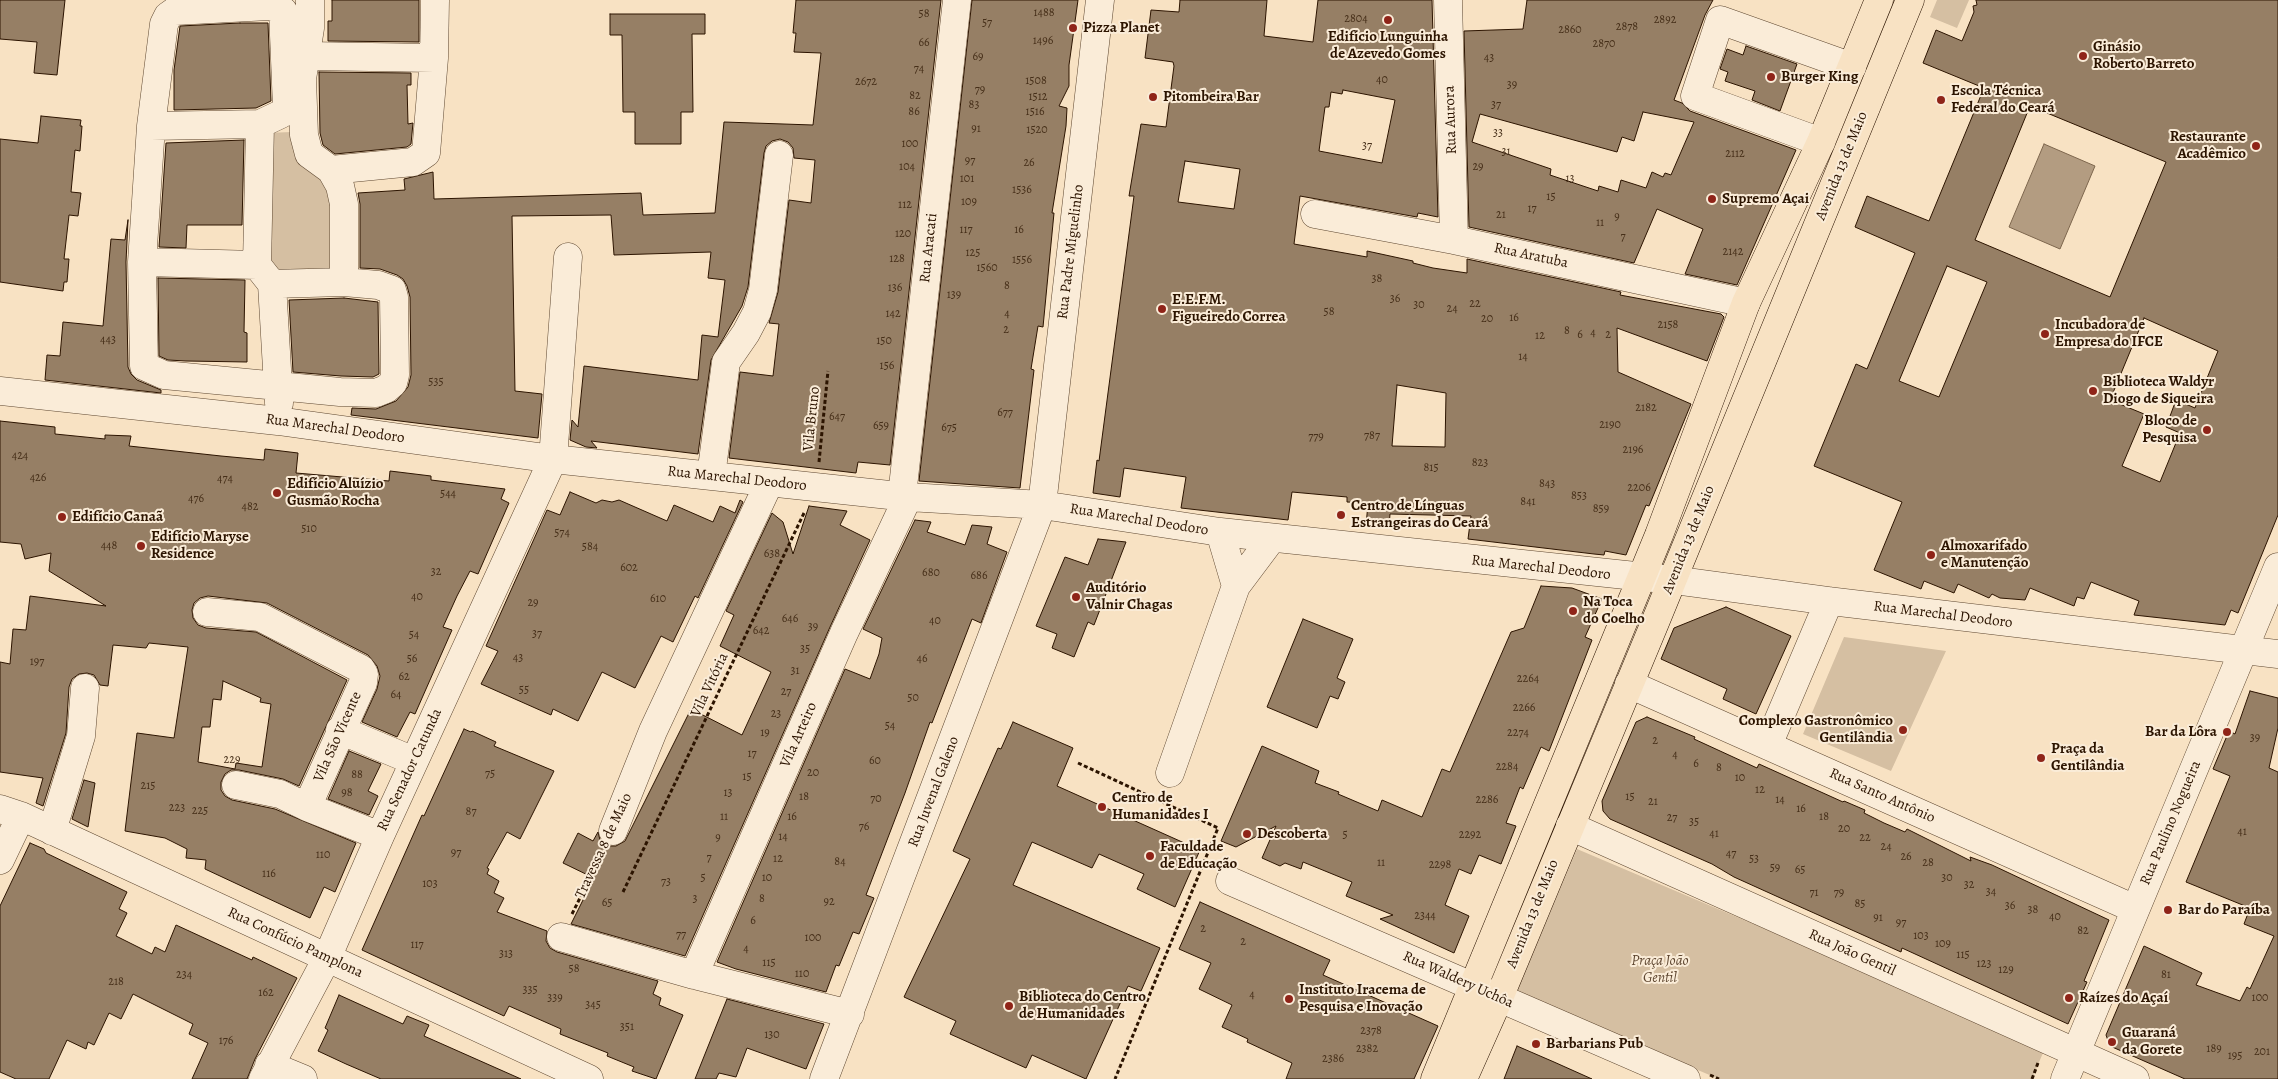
<!DOCTYPE html>
<meta charset="utf-8">
<style>
body{margin:0}
canvas{display:block;background:#f8e2c3}
</style>
<canvas width="2278" height="1079"></canvas>
<script>
const context = document.querySelector('canvas').getContext('2d');
context.lineJoin = 'round';
function fill(path, color) {
  context.fillStyle = color;
  context.fill(path, 'evenodd');
}
function poly(rows) {
  const path = new Path2D();
  for (const r of rows) {
    path.moveTo(r[0], r[1]);
    for (let i = 2; i < r.length; i += 2) path.lineTo(r[i], r[i + 1]);
  }
  return path;
}
function stroke(path, color, width, dash) {
  context.strokeStyle = color;
  context.lineWidth = width;
  context.lineCap = dash ? 'butt' : 'round';
  context.setLineDash(dash || []);
  context.stroke(path);
}
function drawText(font, color, halo, rows, align = 'center') {
  context.font = font + ' Alegreya,serif';
  context.lineWidth = 4;
  context.setLineDash([]);
  context.textBaseline = 'middle';
  context.strokeStyle = halo;
  context.fillStyle = color;
  for (const [text, x, y, turn = 0] of rows) {
    context.save();
    context.translate(x, y);
    context.rotate((+turn || 0) * Math.PI / 180);
    context.textAlign = isNaN(turn) ? turn : align;
    if (halo) context.strokeText(text, 0, 0);
    context.fillText(text, 0, 0);
    context.restore();
  }
}
fill(poly([
 [1937,0,1969,0,1957,28,1930,17],
 [292,132,329,180,333,268,267,271,265,133],
 [1844,637,1946,651,1891,771,1803,734],
 [1577,849,2045,1048,2032,1079,1719,1079,1516,993]
]), '#d5bfa2');
const water = poly([
 [2044,144,2095,166,2060,249,2009,227,2044,144]
]);
fill(water, '#b39c81');
stroke(water, '#7d664d', 1);
const building = poly([
 [0,0,65,0,57,75,34,73,37,42,0,39,0,0],
 [332,0,419,0,419,42,328,41,328,21,332,21,332,0],
 [796,0,941,0,890,465,858,462,856,473,729,458,740,372,773,376,779,324,769,323,778,292,789,200,811,203,815,160,794,158,793,148,788,142,780,139,772,141,766,146,764,153,748,287,742,306,711,360,698,454,591,441,597,448,586,447,570,440,572,420,578,427,584,366,698,380,702,335,718,337,725,280,708,278,711,252,614,255,611,215,512,216,515,391,542,394,538,438,351,415,352,408,376,409,396,401,408,387,411,375,410,297,407,286,403,279,397,275,380,269,360,268,360,204,358,193,405,190,404,179,433,172,434,199,641,193,643,215,715,213,724,122,813,125,821,53,794,52,796,33,793,33,796,0],
 [972,0,1078,0,1069,65,1069,86,1059,106,1067,108,1066,126,1052,213,1054,213,1043,327,1038,326,1031,369,1034,370,1020,488,919,481,972,0],
 [1180,0,1267,0,1264,36,1313,42,1318,0,1432,0,1438,217,1418,213,1417,217,1300,196,1294,244,1367,257,1367,251,1413,261,1413,263,1433,268,1467,273,1467,259,1621,292,1620,295,1721,314,1724,317,1707,361,1617,328,1618,372,1691,404,1649,506,1646,505,1626,555,1605,551,1604,555,1594,554,1468,539,1471,516,1390,514,1389,528,1366,526,1368,503,1347,502,1347,497,1292,492,1288,520,1181,508,1186,477,1124,468,1120,497,1093,493,1097,460,1099,461,1134,196,1129,196,1141,124,1166,127,1174,66,1173,62,1145,58,1151,10,1179,12,1180,0],
 [1343,90,1395,100,1382,163,1319,151,1325,107,1329,107,1331,92,1342,94,1343,90],
 [1185,161,1240,169,1234,209,1178,202,1185,161],
 [1397,385,1446,393,1445,447,1392,446,1397,385],
 [1527,0,1713,0,1705,15,1674,100,1682,103,1690,111,1796,150,1737,285,1685,274,1703,229,1657,209,1634,263,1469,227,1464,31,1523,29,1527,0],
 [1643,112,1694,122,1671,175,1665,173,1663,177,1652,172,1646,188,1621,180,1618,192,1599,186,1598,191,1550,175,1551,169,1472,142,1480,114,1617,152,1622,137,1634,141,1643,112],
 [1976,0,2278,0,2278,515,2238,613,2231,610,2225,625,2134,615,2139,601,2091,582,2084,599,2077,597,2074,606,2030,588,2025,600,2000,598,1992,594,1989,598,1958,584,1954,593,1924,581,1921,589,1874,570,1902,502,1814,466,1856,364,1867,369,1915,253,1855,227,1867,196,1929,221,1984,88,1923,63,1936,30,1962,41,1974,12,1973,6,1977,5,1976,0],
 [2030,106,2166,162,2110,297,1975,240,2030,106],
 [1947,266,1987,282,1939,397,1899,381,1947,266],
 [2144,318,2218,351,2195,408,2176,400,2166,427,2180,433,2160,482,2122,466,2144,414,2110,400,2144,318],
 [610,14,705,14,705,34,692,34,693,112,681,112,681,144,635,144,635,112,623,112,622,35,610,35,610,14],
 [240,23,268,23,271,101,256,108,174,110,174,70,180,26,240,23],
 [1746,46,1797,64,1780,111,1752,100,1755,91,1725,81,1728,72,1720,69,1727,49,1743,55,1746,46],
 [319,72,411,73,411,85,407,85,408,124,413,123,411,144,407,147,335,154,323,145,320,133,319,72],
 [41,116,81,120,80,126,82,126,80,151,75,150,71,192,81,193,78,216,69,215,64,259,69,259,67,282,64,282,63,291,0,282,0,139,38,143,41,116],
 [244,140,242,225,187,225,186,248,159,247,166,143,244,140],
 [128,220,126,262,128,367,131,374,137,380,161,390,161,393,45,380,47,355,60,356,63,322,103,326,111,239,125,240,128,220],
 [158,278,245,280,244,332,247,333,247,362,186,361,168,360,159,356,158,278],
 [344,298,378,302,379,374,373,377,341,376,293,372,289,300,344,298],
 [0,421,55,427,55,434,105,439,105,435,131,436,129,446,221,456,264,460,265,449,298,453,296,473,389,481,390,471,431,476,431,480,505,489,501,499,509,503,478,574,470,571,457,596,443,627,452,630,415,714,410,712,397,737,362,722,377,689,380,676,377,666,368,655,267,603,208,596,200,598,194,603,192,610,193,618,198,625,206,628,256,632,347,680,299,786,283,779,239,770,231,770,225,774,221,782,221,790,225,796,232,800,275,809,356,843,335,892,324,887,310,918,205,869,206,860,186,858,187,849,165,838,125,831,137,733,174,738,188,647,149,643,146,648,113,645,108,686,100,685,94,675,87,673,79,674,72,679,69,687,66,733,43,806,36,803,43,778,0,772,0,662,10,664,13,629,26,630,30,596,106,606,49,571,51,553,25,559,21,544,0,542,0,421],
 [223,681,261,698,260,702,271,704,262,767,236,763,235,769,198,762,202,727,210,727,213,699,221,700,223,681],
 [570,492,596,503,602,500,612,502,619,500,667,521,674,505,713,522,720,506,735,513,740,500,743,502,698,598,695,596,673,642,661,636,635,688,602,672,578,721,553,709,551,715,481,684,498,651,486,646,547,510,560,515,570,492],
 [809,506,847,511,840,525,870,540,830,627,685,956,571,924,594,878,563,863,578,833,593,841,598,832,600,840,608,846,616,846,625,841,691,709,742,735,771,672,720,646,734,615,726,611,772,513,783,522,793,554,809,506],
 [915,520,931,522,927,532,965,545,972,525,992,527,987,544,1007,552,981,623,972,619,932,723,930,722,905,793,866,895,874,898,859,934,853,932,839,966,836,965,826,992,736,969,717,962,845,669,870,679,879,654,882,638,863,629,915,520],
 [1098,539,1126,542,1094,625,1088,622,1074,657,1052,648,1057,634,1036,626,1065,557,1088,565,1098,539],
 [1541,586,1572,588,1602,599,1585,637,1592,640,1549,751,1541,747,1523,789,1520,787,1506,823,1516,826,1501,864,1479,855,1471,874,1459,869,1445,905,1469,916,1454,953,1380,919,1393,915,1346,896,1352,882,1303,862,1301,869,1285,863,1280,866,1262,858,1276,826,1236,847,1221,841,1262,746,1319,771,1315,783,1339,792,1338,794,1378,811,1382,800,1422,817,1442,769,1450,772,1511,632,1524,628,1541,586],
 [1726,607,1791,636,1756,714,1723,699,1727,689,1661,659,1674,628,1726,607],
 [1303,619,1353,639,1337,678,1345,682,1338,699,1330,696,1317,728,1267,707,1303,619],
 [2250,691,2278,698,2278,728,2269,768,2278,772,2278,1079,2185,1079,2110,1046,2106,1035,2144,946,2202,973,2196,985,2240,1001,2247,987,2250,989,2274,936,2244,924,2250,908,2186,882,2230,776,2213,769,2229,731,2235,734,2250,691],
 [1647,717,1695,737,1694,739,1757,768,1759,764,1843,802,1844,801,1865,810,1864,813,1884,823,1905,832,1907,829,1971,861,1970,857,1992,865,2109,920,2084,981,2087,982,2068,1024,1902,948,1901,952,1776,896,1734,877,1712,864,1610,819,1603,811,1602,801,1636,722,1647,717],
 [1013,722,1073,748,1057,786,1200,850,1175,907,1137,889,1144,874,1099,854,1092,868,1032,842,1013,885,1160,948,1141,991,1128,986,1086,1079,1032,1055,1026,1068,950,1034,956,1021,904,997,970,859,953,851,998,748,1001,749,1013,722],
 [464,729,471,732,472,731,496,742,494,746,554,771,520,839,507,832,487,868,489,869,487,874,499,881,494,893,504,898,497,912,547,931,546,941,550,948,557,952,658,981,653,994,661,998,659,1005,683,1015,656,1079,632,1071,634,1067,607,1056,608,1053,560,1034,561,1029,509,1006,504,1016,362,950,422,815,424,816,464,729],
 [349,751,381,764,368,791,378,796,369,815,328,799,349,751],
 [84,780,95,783,88,827,72,819,84,780],
 [30,843,44,849,46,853,127,892,119,909,127,913,116,936,152,954,155,947,165,952,176,925,252,960,253,957,297,978,255,1059,247,1079,192,1079,208,1043,189,1034,193,1024,133,994,121,1019,109,1013,94,1045,88,1042,86,1049,67,1040,49,1079,16,1079,0,1072,0,906,30,843],
 [1200,902,1330,960,1323,975,1438,1026,1414,1079,1286,1079,1292,1063,1247,1042,1248,1039,1222,1027,1232,1005,1199,989,1211,963,1179,949,1200,902],
 [339,995,403,1024,407,1016,429,1025,424,1036,521,1079,381,1079,346,1064,318,1051,328,1030,325,1028,339,995],
 [727,999,824,1024,806,1069,747,1048,736,1077,719,1073,716,1079,695,1079,727,999],
 [1517,1046,1554,1062,1592,1079,1504,1079,1517,1046]
]);
fill(building, '#967f65');
stroke(building, '#2c1400', 1);
const minor = poly([
 [1448,0,1454,240],
 [307,56,434,58,426,153,413,162,331,170],
 [434,58,435,0],
 [151,126,260,124],
 [1821,142,1695,96,1720,20,1852,67],
 [1315,214,1454,240,1746,303],
 [142,262,257,265],
 [272,284,257,265,260,124,281,114,287,108,283,11,277,7,269,6,175,11,168,16,164,24,151,126,142,262,144,366,164,375,340,392,376,393,386,389,393,383,395,375,394,297,392,290,378,285,344,282],
 [0,391,278,421,553,459,908,497,1042,505,1220,532,1673,580,1829,601,2278,654],
 [279,403,272,284,344,282,344,204,340,186,331,170,309,154,304,135,302,79,310,28,310,0],
 [711,476,726,362,746,333,757,312,763,290,779,155],
 [902,496,957,0],
 [1220,532,1236,586,1272,538],
 [207,612,260,617,361,669,364,674,363,683,307,807,280,794,236,785],
 [1629,684,2135,909],
 [340,730,414,761],
 [1768,745,1829,601],
 [1170,773,1236,586],
 [307,807,380,836],
 [0,809,21,816,589,1079],
 [1570,826,2135,1079],
 [52,831,81,736,85,688],
 [613,831,653,731,769,483],
 [0,860,21,816],
 [1230,881,1686,1079],
 [561,937,694,975,850,1014],
 [694,975,844,633,908,497],
 [269,1065,303,1079],
 [263,1079,327,958,380,836,553,459,568,257],
 [824,1079,1042,505,1100,0],
 [2065,1079,2278,567]
]);
const major = poly([
 [1435,1079,1659,535,1746,303,1821,142,1879,0],
 [1463,1079,1499,998,1654,625,1910,0]
]);
stroke(minor, '#5f4831', 29);
stroke(major, '#2c1400', 29);
stroke(poly([
 [819,462,828,371],
 [1078,763,1218,828,1115,1079],
 [623,892,805,511],
 [572,914,602,854],
 [1710,1075,1719,1079],
 [2032,1079,2038,1063]
]), '#2c1400', 3, [4, 2.5]);
stroke(minor, '#faecd8', 28);
stroke(major, '#f8e2c3', 28);
for (const [x, y, r, color] of [
 [1388,20,5,"#8f2418"],
 [1073,28,5,"#8f2418"],
 [2083,56,5,"#8f2418"],
 [1771,77,5,"#8f2418"],
 [1153,97,5,"#8f2418"],
 [1941,100,5,"#8f2418"],
 [2256,146,5,"#8f2418"],
 [1712,199,5,"#8f2418"],
 [1162,309,5,"#8f2418"],
 [2045,334,5,"#8f2418"],
 [2093,391,5,"#8f2418"],
 [2207,430,5,"#8f2418"],
 [277,493,5,"#8f2418"],
 [1341,515,5,"#8f2418"],
 [62,517,5,"#8f2418"],
 [141,546,5,"#8f2418"],
 [1931,555,5,"#8f2418"],
 [1076,597,5,"#8f2418"],
 [1573,611,5,"#8f2418"],
 [1903,730,5,"#8f2418"],
 [2227,732,5,"#8f2418"],
 [2041,758,5,"#8f2418"],
 [1102,807,5,"#8f2418"],
 [1247,834,5,"#8f2418"],
 [1150,856,5,"#8f2418"],
 [2168,910,5,"#8f2418"],
 [2069,998,5,"#8f2418"],
 [1289,999,5,"#8f2418"],
 [1009,1006,5,"#8f2418"],
 [2112,1042,5,"#8f2418"],
 [1536,1044,5,"#8f2418"]
]) {
  const dot = new Path2D();
  dot.arc(x, y, r, 0, 2 * Math.PI);
  context.fillStyle = color;
  context.fill(dot);
  stroke(dot, '#faecd8', 2);
}
drawText('12px', '#462f19', null, [
 ["1488",1044,13],
 ["58",924,14],
 ["2804",1356,19],
 ["2892",1665,20],
 ["57",987,23],
 ["2878",1627,27],
 ["2860",1570,30],
 ["1496",1043,41],
 ["66",924,43],
 ["2870",1604,44],
 ["69",978,57],
 ["43",1489,58],
 ["74",919,69],
 ["40",1382,80],
 ["1508",1036,81],
 ["2672",866,82],
 ["39",1512,85],
 ["79",980,90],
 ["82",915,96],
 ["1512",1038,97],
 ["83",974,105],
 ["37",1496,105],
 ["86",914,112],
 ["1516",1035,112],
 ["91",976,129],
 ["1520",1037,130],
 ["33",1498,133],
 ["100",910,144],
 ["37",1367,146],
 ["31",1506,152],
 ["2112",1735,154],
 ["97",970,161],
 ["26",1029,163],
 ["104",907,167],
 ["29",1478,167],
 ["101",967,179],
 ["13",1570,179],
 ["1536",1022,190],
 ["15",1551,197],
 ["109",969,202],
 ["112",905,205],
 ["17",1532,209],
 ["21",1501,215],
 ["9",1617,217],
 ["11",1600,223],
 ["117",966,230],
 ["16",1019,230],
 ["120",903,234],
 ["7",1623,237],
 ["2142",1733,252],
 ["125",973,253],
 ["128",897,259],
 ["1556",1022,260],
 ["1560",987,268],
 ["38",1377,279],
 ["8",1007,286],
 ["136",895,288],
 ["139",954,295],
 ["36",1395,299],
 ["22",1475,304],
 ["30",1419,305],
 ["24",1452,309],
 ["58",1329,312],
 ["142",893,314],
 ["4",1007,314],
 ["16",1514,318],
 ["20",1487,319],
 ["2158",1668,325],
 ["2",1006,330],
 ["8",1567,331],
 ["4",1593,333],
 ["6",1580,335],
 ["2",1608,335],
 ["12",1540,336],
 ["443",108,340],
 ["150",884,341],
 ["14",1523,357],
 ["156",887,366],
 ["535",436,382],
 ["2182",1646,408],
 ["677",1005,413],
 ["647",837,417],
 ["2190",1610,425],
 ["659",881,426],
 ["675",949,428],
 ["787",1372,436],
 ["779",1316,437],
 ["2196",1633,450],
 ["424",20,456],
 ["823",1480,463],
 ["815",1431,468],
 ["426",38,478],
 ["474",225,479],
 ["843",1547,484],
 ["2206",1639,488],
 ["544",448,494],
 ["853",1579,496],
 ["476",196,499],
 ["841",1528,502],
 ["482",250,507],
 ["859",1601,509],
 ["510",309,529],
 ["574",562,533],
 ["448",109,546],
 ["584",590,547],
 ["638",772,554],
 ["602",629,568],
 ["32",436,572],
 ["680",931,573],
 ["686",979,576],
 ["40",417,597],
 ["610",658,599],
 ["29",533,603],
 ["646",790,619],
 ["40",935,621],
 ["39",813,627],
 ["642",761,631],
 ["37",537,634],
 ["54",414,635],
 ["35",805,649],
 ["43",518,658],
 ["56",412,659],
 ["46",922,659],
 ["197",37,662],
 ["31",795,671],
 ["62",404,677],
 ["2264",1528,679],
 ["55",524,690],
 ["27",786,692],
 ["64",396,695],
 ["50",913,698],
 ["2266",1524,708],
 ["23",776,714],
 ["54",890,726],
 ["19",765,733],
 ["2274",1518,733],
 ["39",2255,738],
 ["2",1655,741],
 ["17",752,754],
 ["4",1675,755],
 ["229",232,760],
 ["60",875,761],
 ["6",1696,764],
 ["2284",1507,767],
 ["8",1719,768],
 ["20",813,773],
 ["75",490,774],
 ["88",357,775],
 ["15",747,777],
 ["10",1740,778],
 ["215",148,786],
 ["12",1760,790],
 ["98",347,793],
 ["13",728,793],
 ["18",804,797],
 ["15",1630,797],
 ["70",876,799],
 ["2286",1487,800],
 ["14",1780,800],
 ["21",1653,802],
 ["223",177,808],
 ["16",1801,809],
 ["225",200,811],
 ["87",471,812],
 ["11",724,817],
 ["16",792,817],
 ["18",1824,817],
 ["27",1672,818],
 ["35",1694,822],
 ["76",864,827],
 ["20",1844,829],
 ["41",2242,832],
 ["41",1714,834],
 ["5",1345,835],
 ["2292",1470,835],
 ["14",783,837],
 ["9",718,838],
 ["22",1865,838],
 ["24",1886,847],
 ["97",456,853],
 ["47",1731,854],
 ["110",323,855],
 ["26",1906,857],
 ["7",709,858],
 ["12",778,859],
 ["53",1754,859],
 ["84",840,862],
 ["11",1381,863],
 ["28",1928,863],
 ["2298",1440,865],
 ["59",1775,868],
 ["65",1800,870],
 ["116",269,874],
 ["5",703,878],
 ["10",767,878],
 ["30",1947,878],
 ["73",666,882],
 ["103",430,884],
 ["32",1969,885],
 ["34",1991,892],
 ["71",1814,893],
 ["79",1839,893],
 ["3",695,899],
 ["8",762,899],
 ["92",829,902],
 ["65",607,903],
 ["85",1860,904],
 ["36",2010,906],
 ["38",2033,910],
 ["2344",1425,916],
 ["40",2055,917],
 ["91",1878,918],
 ["6",753,921],
 ["97",1901,923],
 ["2",1203,929],
 ["82",2083,931],
 ["77",681,935],
 ["103",1921,936],
 ["100",813,938],
 ["2",1243,942],
 ["109",1943,944],
 ["117",417,945],
 ["4",746,949],
 ["313",506,954],
 ["115",1963,955],
 ["115",769,963],
 ["123",1984,964],
 ["58",574,969],
 ["129",2006,970],
 ["110",802,974],
 ["234",184,975],
 ["81",2166,975],
 ["218",116,982],
 ["335",530,990],
 ["162",266,993],
 ["4",1252,995],
 ["339",555,998],
 ["100",2260,998],
 ["345",593,1005],
 ["351",627,1027],
 ["2378",1371,1031],
 ["130",772,1035],
 ["176",226,1041],
 ["2382",1367,1049],
 ["189",2214,1049],
 ["201",2262,1052],
 ["195",2235,1056],
 ["2386",1333,1059]
]);
drawText('bold 15px', '#2c1400', '#faecd8', [
 ["Pizza Planet",1083,28],
 ["Edifício Lunguinha",1388,37,"center"],
 ["de Azevedo Gomes",1388,54,"center"],
 ["Ginásio",2093,47],
 ["Roberto Barreto",2093,64],
 ["Burger King",1781,77],
 ["Escola Técnica",1951,91],
 ["Federal do Ceará",1951,108],
 ["Pitombeira Bar",1163,97],
 ["Restaurante",2246,137,"right"],
 ["Acadêmico",2246,154,"right"],
 ["Supremo Açai",1722,199],
 ["E.E.F.M.",1172,300],
 ["Figueiredo Correa",1172,317],
 ["Incubadora de",2055,325],
 ["Empresa do IFCE",2055,342],
 ["Biblioteca Waldyr",2103,382],
 ["Diogo de Siqueira",2103,399],
 ["Bloco de",2197,421,"right"],
 ["Pesquisa",2197,438,"right"],
 ["Edifício Aluízio",287,484],
 ["Gusmão Rocha",287,501],
 ["Centro de Línguas",1351,506],
 ["Estrangeiras do Ceará",1351,523],
 ["Edifício Canaã",72,517],
 ["Edifício Maryse",151,537],
 ["Residence",151,554],
 ["Almoxarifado",1941,546],
 ["e Manutenção",1941,563],
 ["Auditório",1086,588],
 ["Valnir Chagas",1086,605],
 ["Na Toca",1583,602],
 ["do Coelho",1583,619],
 ["Complexo Gastronômico",1893,721,"right"],
 ["Gentilândia",1893,738,"right"],
 ["Bar da Lôra",2217,732,"right"],
 ["Praça da",2051,749],
 ["Gentilândia",2051,766],
 ["Centro de",1112,798],
 ["Humanidades I",1112,815],
 ["Descoberta",1257,834],
 ["Faculdade",1160,847],
 ["de Educação",1160,864],
 ["Bar do Paraíba",2178,910],
 ["Instituto Iracema de",1299,990],
 ["Pesquisa e Inovação",1299,1007],
 ["Biblioteca do Centro",1019,997],
 ["de Humanidades",1019,1014],
 ["Raízes do Açaí",2079,998],
 ["Guaraná",2122,1033],
 ["da Gorete",2122,1050],
 ["Barbarians Pub",1546,1044]
], 'left');
drawText('15px', '#2c1400', '#faecd8', [
 ["Rua Aurora",1451,120,-92],
 ["Avenida 13 de Maio",1842,166,-68],
 ["Rua Aracati",929,248,-84],
 ["Rua Padre Miguelinho",1071,252,-83],
 ["Rua Aratuba",1531,256,12],
 ["Vila Bruno",812,419,-84],
 ["Rua Marechal Deodoro",335,429,8],
 ["Rua Marechal Deodoro",737,479,6],
 ["Rua Marechal Deodoro",1139,520,9],
 ["Avenida 13 de Maio",1689,540,-68],
 ["Rua Marechal Deodoro",1541,568,6],
 ["Rua Marechal Deodoro",1943,615,7],
 ["Vila Vitória",710,685,-65],
 ["Vila Arteiro",799,735,-66],
 ["Vila São Vicente",338,737,-66],
 ["Rua Senador Catunda",410,770,-65],
 ["Rua Juvenal Galeno",934,792,-69],
 ["Rua Santo Antônio",1882,796,24],
 ["Rua Paulino Nogueira",2171,823,-67],
 ["Travessa 8 de Maio",604,846,-65],
 ["Avenida 13 de Maio",1533,914,-68],
 ["Rua Confúcio Pamplona",295,943,25],
 ["Rua João Gentil",1852,953,24],
 ["Rua Waldery Uchôa",1458,980,24]
]);
drawText('italic 15px', '#5f4731', '#faecd8', [
 ["Praça João",1660,961],
 ["Gentil",1660,978]
]);
</script>
